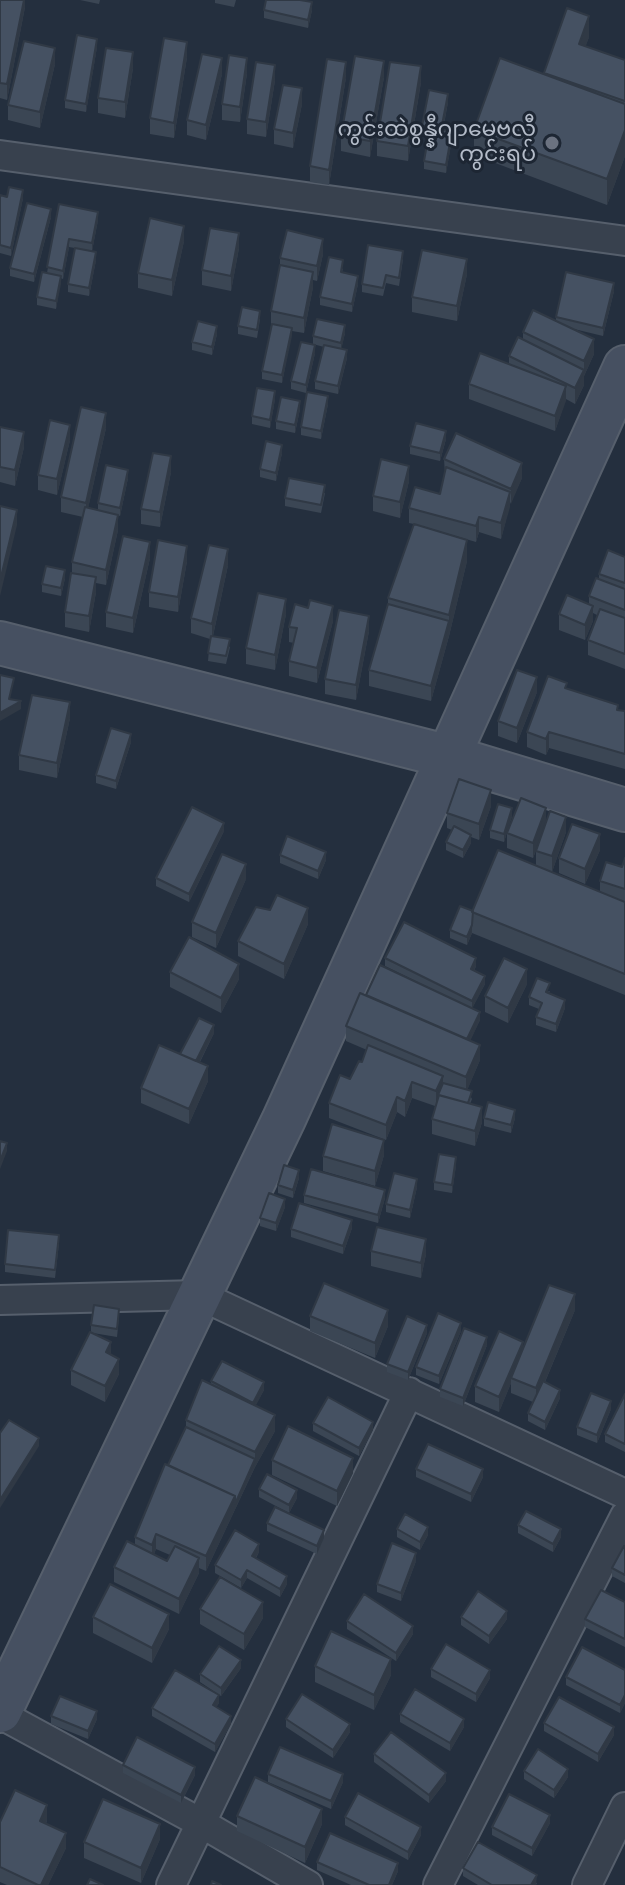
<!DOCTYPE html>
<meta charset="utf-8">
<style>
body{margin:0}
canvas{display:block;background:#242f3e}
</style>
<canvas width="625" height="1885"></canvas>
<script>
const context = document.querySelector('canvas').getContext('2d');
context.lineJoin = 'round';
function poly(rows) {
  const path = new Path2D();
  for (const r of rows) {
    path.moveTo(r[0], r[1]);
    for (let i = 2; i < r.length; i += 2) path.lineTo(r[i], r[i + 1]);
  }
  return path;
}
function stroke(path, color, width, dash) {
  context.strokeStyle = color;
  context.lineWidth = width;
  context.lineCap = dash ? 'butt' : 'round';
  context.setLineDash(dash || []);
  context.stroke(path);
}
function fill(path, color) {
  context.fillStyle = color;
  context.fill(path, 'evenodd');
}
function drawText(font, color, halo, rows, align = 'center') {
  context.font = font + ' "Work Sans","Noto Sans Myanmar",sans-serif';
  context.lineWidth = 6;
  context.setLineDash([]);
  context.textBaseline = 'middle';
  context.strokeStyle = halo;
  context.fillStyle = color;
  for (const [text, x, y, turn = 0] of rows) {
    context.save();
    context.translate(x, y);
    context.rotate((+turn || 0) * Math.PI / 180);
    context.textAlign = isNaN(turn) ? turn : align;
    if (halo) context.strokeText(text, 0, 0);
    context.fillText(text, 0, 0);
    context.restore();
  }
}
const street = poly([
 [0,155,625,241],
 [0,1300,199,1295,625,1494],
 [0,1714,201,1823,308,1885],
 [171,1885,409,1392],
 [438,1885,625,1516],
 [587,1885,625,1807]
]);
const secondary = poly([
 [0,643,450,757,625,810],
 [0,1711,284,1119,625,367]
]);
stroke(street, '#565f6c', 32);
stroke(secondary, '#565f6c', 46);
stroke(street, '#38414e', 28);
stroke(secondary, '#465061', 42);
fill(poly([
 [0,0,25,0,25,7,7,100,0,98],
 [80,0,100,0,99,4],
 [215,0,236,0,234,7,215,3],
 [264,10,312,10,308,28,264,18],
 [589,37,585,47,625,60,625,156,607,205,474,155,474,130,544,75,544,73],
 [97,47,86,112,65,108,65,100],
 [187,57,174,138,150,134,150,118],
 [55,64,40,128,8,120,8,105],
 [133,68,125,118,98,113,98,98],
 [247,73,240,122,222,120,222,104],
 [222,74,206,140,187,135,187,120],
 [346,77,329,185,310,182,310,166],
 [384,77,370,157,341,151,341,136],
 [275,80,266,137,247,134,247,119],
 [421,82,408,161,377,156,377,141],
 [448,102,443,130,452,139,446,173,424,169,424,161,428,135,422,134,422,126],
 [302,104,293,148,274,144,274,129],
 [0,195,23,198,11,256,0,253],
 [59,204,98,220,92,251,69,247,63,279,61,278,56,309,37,305,37,297,47,273],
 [51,217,34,282,10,276,10,268],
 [184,241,172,296,138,288,138,273],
 [239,248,231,291,202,285,202,270],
 [323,254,317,281,313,280,313,287,304,333,292,331,282,383,262,379,262,371,271,326,271,311,280,265,280,258],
 [403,259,399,286,386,283,383,296,362,292,362,284],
 [96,260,89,296,68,292,68,284],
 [343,268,342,273,358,284,352,312,320,305,320,297],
 [467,274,457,321,412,312,412,297],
 [614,291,603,336,574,329,594,354,584,376,584,385,575,404,566,399,555,431,469,399,469,384,509,364,509,356,523,339,523,332,556,321,556,317],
 [260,319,257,338,238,334,238,326],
 [345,333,341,349,347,358,338,394,315,389,315,381,324,347,313,344,313,336],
 [217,334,212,355,192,350,192,342],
 [315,353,306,393,291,389,291,381],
 [275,399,270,428,252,424,252,416],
 [328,404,321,439,301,435,301,427],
 [300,409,295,433,276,429,276,421],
 [0,427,24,447,15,486,0,482],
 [106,428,88,508,98,510,98,503,128,478,120,516,118,515,118,530,106,585,96,583,96,592,89,632,65,627,65,612,72,573,72,562,83,517,61,512,61,497],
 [446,439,440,461,410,454,410,446],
 [70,440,57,495,38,490,38,475],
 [282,453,276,481,260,477,260,469],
 [444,459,522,478,510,504,501,539,479,532,476,542,418,525,467,561,449,636,431,701,369,686,369,670,388,604,388,598,414,524,409,523,409,508,440,494,445,474],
 [171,472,160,527,141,524,141,509],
 [409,481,400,518,373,511,373,496],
 [325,493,321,513,285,506,285,498],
 [625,557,625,669,588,655,588,640,597,615,593,613,593,621,585,640,559,630,559,614,589,604,589,596,599,579,599,574],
 [150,558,133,633,106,627,106,612],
 [187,561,178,612,149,607,149,592],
 [228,565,213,636,230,647,226,664,208,661,210,639,191,633,191,618],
 [65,578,61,596,42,592,42,584],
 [286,614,275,670,246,664,246,648],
 [333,621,317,683,289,676,289,661,294,643,289,642,289,627],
 [369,631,356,700,325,694,325,679],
 [567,689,618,710,625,711,625,769,549,748,546,755,527,747,527,732],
 [537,692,517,743,498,736,498,721],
 [70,718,57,778,19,770,19,755],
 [131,742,116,789,96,783,96,775],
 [491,806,479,840,471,837,471,843,463,858,446,850,446,842,452,830,447,828,447,813],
 [512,816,504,842,490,838,490,830],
 [546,821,566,832,552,872,539,867,600,892,600,881,622,867,625,858,625,995,472,933,467,945,450,938,450,930,473,911,536,866,536,851,540,841,533,858,507,848,507,833],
 [224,831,189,902,156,886,156,878],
 [600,850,585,884,559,873,559,858],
 [280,855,326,860,318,879,280,863],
 [246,879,216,948,192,937,192,922],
 [270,910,308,924,284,979,238,956,238,941],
 [385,958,476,966,474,971,485,984,472,1008,480,1020,470,1040,480,1060,467,1090,472,1099,470,1104,482,1122,475,1146,432,1134,432,1119,435,1106,412,1098,405,1117,397,1112,386,1140,329,1118,329,1103,350,1079,362,1062,367,1050,346,1041,346,1026,366,995,440,993,385,966],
 [170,972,239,979,221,1013,170,987],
 [527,984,508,1023,485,1012,485,996],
 [550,991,549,993,565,1008,556,1032,536,1025,536,1017,539,1009,529,1005,529,997],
 [214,1033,200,1062,208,1081,189,1124,141,1103,141,1088,180,1054],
 [484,1118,515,1118,511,1133,484,1126],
 [384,1155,375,1186,323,1171,323,1156],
 [456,1165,452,1193,434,1190,434,1182],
 [299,1178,293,1198,278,1193,278,1185],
 [417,1187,410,1218,386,1212,386,1204],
 [304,1195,385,1198,378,1223,304,1203],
 [285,1207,276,1231,260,1226,260,1218],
 [352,1228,343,1254,291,1237,291,1229],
 [59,1243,55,1278,5,1272,5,1264],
 [371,1251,426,1254,421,1278,371,1266],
 [575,1310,545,1382,560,1398,545,1430,528,1421,528,1413,533,1402,511,1393,511,1383,499,1412,475,1402,475,1386],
 [310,1316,388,1326,375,1358,310,1331],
 [119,1317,117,1337,93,1333,111,1354,119,1374,105,1402,71,1385,71,1370,91,1332,91,1325],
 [461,1331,439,1384,416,1375,416,1367],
 [427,1333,408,1380,387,1372,387,1364],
 [487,1345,463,1406,440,1397,440,1389],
 [211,1381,264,1390,255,1406,275,1431,255,1467,206,1571,199,1568,199,1573,179,1614,114,1582,114,1567,135,1545,135,1537,186,1427,186,1420,211,1384],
 [156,1549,170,1555,167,1561,154,1554],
 [625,1394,625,1452,605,1442,605,1434],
 [611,1409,597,1443,577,1435,577,1427],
 [313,1423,373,1430,359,1456,313,1431],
 [272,1460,353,1473,337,1506,272,1475],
 [416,1469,483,1477,471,1502,416,1477],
 [259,1489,297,1498,289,1513,259,1497],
 [267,1523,324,1538,317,1554,267,1531],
 [518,1525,561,1537,553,1552,518,1533],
 [397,1529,428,1535,420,1550,397,1537],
 [625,1546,625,1583,612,1576,612,1568],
 [259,1552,256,1558,287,1584,280,1597,247,1578,241,1588,215,1573,215,1565],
 [416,1561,401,1601,377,1592,377,1584],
 [625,1602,625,1647,585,1627,585,1619],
 [200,1609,263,1618,244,1650,200,1624],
 [93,1617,169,1629,152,1663,93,1633],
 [461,1617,507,1619,489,1644,461,1625],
 [347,1621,413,1634,396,1661,347,1629],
 [315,1666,391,1675,374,1710,315,1682],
 [241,1668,221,1696,200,1682,200,1674],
 [431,1669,490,1678,476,1702,431,1677],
 [625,1670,625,1703,620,1713,566,1685,566,1677],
 [219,1703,216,1707,231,1724,215,1752,152,1716,152,1708],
 [400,1714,464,1727,450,1751,400,1722],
 [51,1716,97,1719,88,1739,51,1724],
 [286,1719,350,1732,333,1758,286,1727],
 [544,1723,614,1735,598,1762,544,1731],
 [374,1754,446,1781,429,1803,374,1762],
 [123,1765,195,1775,181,1803,123,1773],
 [524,1771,568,1777,554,1798,524,1779],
 [268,1774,343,1782,331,1809,268,1782],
 [237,1816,322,1824,305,1863,237,1831],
 [345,1817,421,1835,408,1860,345,1825],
 [47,1820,46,1824,66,1848,48,1885,7,1885,0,1882,0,1822],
 [550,1823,532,1856,492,1835,492,1827],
 [160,1839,141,1883,84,1858,84,1842],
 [317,1862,398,1871,392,1885,351,1885,317,1870],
 [463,1868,537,1883,536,1885,478,1885,463,1876]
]), '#3b4654');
fill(poly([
 [24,0,25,0,25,7,7,100,7,84],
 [312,2,312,10,308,28,308,20],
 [589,16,589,37,579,65,579,44],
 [97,39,97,47,86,112,86,104],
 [187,42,187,57,174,138,174,123],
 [55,48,55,64,40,128,40,112],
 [133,52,133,68,125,118,125,102],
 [222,58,222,74,206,140,206,125],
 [247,58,247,73,240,122,240,107],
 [384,61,384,77,370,157,370,141],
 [346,62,346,77,329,185,329,170],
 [275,65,275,80,266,137,266,122],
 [421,66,421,82,408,161,408,146],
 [302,88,302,104,293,148,293,133],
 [448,94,448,102,441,138,441,130],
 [625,130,625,156,607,205,607,179],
 [452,131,452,139,446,173,446,165],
 [23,190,23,198,11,256,11,248],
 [51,209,51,217,34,282,34,274],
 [98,212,98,220,92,251,92,243],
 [184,226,184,241,172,296,172,280],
 [239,233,239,248,231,291,231,276],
 [69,239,69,247,63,279,63,271],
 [323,239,323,254,317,281,317,266],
 [96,252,96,260,89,296,89,288],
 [467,259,467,274,457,321,457,306],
 [313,272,313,287,304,333,304,318],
 [61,276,61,284,56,309,56,301],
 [358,276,358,284,352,312,352,304],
 [614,283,614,291,603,336,603,328],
 [345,325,345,333,341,351,341,343],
 [217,326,217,334,212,355,212,347],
 [292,328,292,336,282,383,282,375],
 [594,339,594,354,584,376,584,361],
 [315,345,315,353,306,393,306,385],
 [347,350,347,358,338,394,338,386],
 [584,370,584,385,575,404,575,388],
 [566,386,566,401,555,431,555,416],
 [275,391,275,399,270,428,270,420],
 [328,396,328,404,321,439,321,431],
 [300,401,300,409,295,433,295,425],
 [106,413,106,428,86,518,86,503],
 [70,425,70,440,57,495,57,479],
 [446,431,446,439,440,461,440,453],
 [24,432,24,447,15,486,15,470],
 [282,445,282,453,276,481,276,473],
 [171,456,171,472,160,527,160,512],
 [522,463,522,478,511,504,511,489],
 [409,466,409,481,400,518,400,502],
 [128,470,128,478,120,516,120,508],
 [510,492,510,507,501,539,501,523],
 [17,510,17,525,0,596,0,581],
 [118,515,118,530,106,585,106,570],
 [479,517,479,532,476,542,476,526],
 [467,540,467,561,449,636,431,701,431,686,449,621,449,615],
 [150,542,150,558,133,633,133,618],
 [187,546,187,561,178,612,178,597],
 [228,549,228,565,212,640,212,624],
 [65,570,65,578,61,596,61,588],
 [96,577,96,592,89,632,89,616],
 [286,599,286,614,275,670,275,655],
 [333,606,333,621,317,683,317,668],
 [593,606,593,621,585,640,585,625],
 [369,616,369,631,356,700,356,685],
 [537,677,537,692,517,743,517,728],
 [21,701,21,709,0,721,0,713],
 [70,702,70,718,57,778,57,763],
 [549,732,549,748,546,755,546,739],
 [131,734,131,742,116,789,116,781],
 [491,790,491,806,479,840,479,824],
 [512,808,512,816,504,842,504,834],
 [546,808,546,824,533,858,533,843],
 [566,817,566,832,552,872,552,856],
 [224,823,224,831,189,902,189,894],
 [600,834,600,850,585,884,585,869],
 [471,835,471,843,463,858,463,850],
 [326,852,326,860,318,879,318,871],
 [246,864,246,879,216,948,216,933],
 [308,908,308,924,284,979,284,964],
 [472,925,472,933,467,945,467,937],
 [476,958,476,966,471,977,471,969],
 [239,964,239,979,221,1013,221,998],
 [527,969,527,984,508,1023,508,1008],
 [485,976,485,984,472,1009,472,1001],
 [565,1000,565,1008,556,1032,556,1024],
 [480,1012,480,1020,466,1050,466,1042],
 [214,1025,214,1033,193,1075,193,1067],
 [480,1045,480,1060,466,1093,466,1077],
 [208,1066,208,1081,189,1124,189,1109],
 [443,1076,443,1091,436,1106,436,1091],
 [412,1082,412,1098,405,1117,405,1101],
 [397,1097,397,1112,386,1140,386,1125],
 [482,1107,482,1122,475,1146,475,1131],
 [515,1110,515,1118,511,1133,511,1125],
 [384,1140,384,1155,375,1186,375,1171],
 [7,1143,7,1151,0,1169,0,1161],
 [456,1157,456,1165,452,1193,452,1185],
 [299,1170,299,1178,293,1198,293,1190],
 [417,1179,417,1187,410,1218,410,1210],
 [385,1190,385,1198,378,1223,378,1215],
 [285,1199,285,1207,276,1231,276,1223],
 [352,1220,352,1228,343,1254,343,1246],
 [426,1239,426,1254,421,1278,421,1263],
 [575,1294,575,1310,536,1403,536,1388],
 [388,1310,388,1326,375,1358,375,1343],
 [461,1323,461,1331,439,1384,439,1376],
 [427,1325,427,1333,408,1380,408,1372],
 [487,1337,487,1345,463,1406,463,1398],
 [111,1342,111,1357,106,1352],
 [523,1342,523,1357,511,1378,511,1383,499,1412,499,1397],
 [119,1359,119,1374,105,1402,105,1386],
 [264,1382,264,1390,253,1411,253,1403],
 [560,1390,560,1398,545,1430,545,1422],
 [611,1401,611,1409,597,1443,597,1435],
 [275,1415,275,1431,255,1467,206,1571,206,1556,235,1496,255,1459,255,1452],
 [373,1422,373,1430,359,1456,359,1448],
 [39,1438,39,1446,0,1508,0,1500],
 [353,1458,353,1473,337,1506,337,1491],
 [483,1469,483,1477,471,1502,471,1494],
 [297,1490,297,1498,289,1513,289,1505],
 [428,1527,428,1535,420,1550,420,1542],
 [561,1529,561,1537,553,1552,553,1544],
 [324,1530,324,1538,317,1554,317,1546],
 [156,1534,156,1549,152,1560,152,1545],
 [259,1544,259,1552,252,1564,252,1556],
 [416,1553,416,1561,401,1601,401,1593],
 [199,1558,199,1573,179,1614,179,1599],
 [247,1570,247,1578,241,1588,241,1580],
 [287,1576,287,1584,280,1597,280,1589],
 [263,1602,263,1618,244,1650,244,1634],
 [507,1611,507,1619,489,1644,489,1636],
 [169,1614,169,1629,152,1663,152,1648],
 [413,1626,413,1634,396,1661,396,1653],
 [391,1659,391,1675,374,1710,374,1695],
 [241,1660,241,1668,221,1696,221,1688],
 [490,1670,490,1678,476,1702,476,1694],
 [219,1695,219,1703,213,1713,213,1705],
 [625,1695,625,1703,620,1713,620,1705],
 [97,1711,97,1719,88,1739,88,1731],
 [231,1716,231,1724,215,1752,215,1744],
 [464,1719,464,1727,450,1751,450,1743],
 [350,1724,350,1732,333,1758,333,1750],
 [614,1727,614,1735,598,1762,598,1754],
 [195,1767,195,1775,181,1803,181,1795],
 [568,1769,568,1777,554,1798,554,1790],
 [446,1773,446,1781,429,1803,429,1795],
 [343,1774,343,1782,331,1809,331,1801],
 [47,1805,47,1820,40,1836,40,1821],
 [322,1809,322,1824,305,1863,305,1847],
 [550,1815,550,1823,532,1856,532,1848],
 [160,1824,160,1839,141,1883,141,1868],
 [421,1827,421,1835,408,1860,408,1852],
 [66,1833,66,1848,48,1885,41,1885],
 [398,1863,398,1871,392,1885,389,1885],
 [537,1875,536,1885,531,1885]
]), '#303945');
const building = poly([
 [0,0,24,0,7,84,0,83,0,0],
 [266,0,300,0,312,2,308,20,264,10,266,0],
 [567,8,589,16,579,44,625,60,625,101,544,73,567,8],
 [77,35,97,39,86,104,65,100,77,35],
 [164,38,187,42,174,123,150,118,164,38],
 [24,41,55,48,40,112,8,105,24,41],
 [106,48,133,52,125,102,98,98,106,48],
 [202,54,222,58,206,125,187,120,202,54],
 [229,55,247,58,240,107,222,104,229,55],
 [355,56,384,61,370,141,341,136,355,56],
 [500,58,625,104,625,130,607,179,474,130,500,58],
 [327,59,346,62,329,170,310,166,327,59],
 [256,62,275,65,266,122,247,119,256,62],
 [390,62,421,66,408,146,377,141,390,62],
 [283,85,302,88,293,133,274,129,283,85],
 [429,90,448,94,441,130,452,131,446,165,424,161,430,127,422,126,429,90],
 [9,187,23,190,11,248,0,245,0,195,7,197,9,187],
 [27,203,51,209,34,274,10,268,27,203],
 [59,204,98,212,92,243,69,239,63,271,47,267,59,204],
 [150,218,184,226,172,280,138,273,150,218],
 [210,228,239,233,231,276,202,270,210,228],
 [287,230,323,239,317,266,280,258,287,230],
 [368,245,403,251,399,278,386,275,383,288,362,284,368,245],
 [75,248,96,252,89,288,68,284,75,248],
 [422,250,467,259,457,306,412,297,422,250],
 [329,257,343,260,341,272,358,276,352,304,320,297,329,257],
 [280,265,313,272,304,318,271,311,280,265],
 [42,272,61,276,56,301,37,297,42,272],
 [566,272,614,283,603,328,556,317,566,272],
 [242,307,260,311,257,330,238,326,242,307],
 [533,310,594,339,584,361,523,332,533,310],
 [317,319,345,325,341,343,313,336,317,319],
 [198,321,217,326,212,347,192,342,198,321],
 [272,324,292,328,282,375,262,371,272,324],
 [518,337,584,370,575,388,509,356,518,337],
 [301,342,315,345,306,385,291,381,301,342],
 [324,345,347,350,338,386,315,381,324,345],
 [480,353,566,386,555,416,469,384,480,353],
 [257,388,275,391,270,420,252,416,257,388],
 [307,392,328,396,321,431,301,427,307,392],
 [281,397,300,401,295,425,276,421,281,397],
 [81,407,106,413,86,503,61,497,81,407],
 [50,420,70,425,57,479,38,475,50,420],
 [416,423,446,431,440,453,410,446,416,423],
 [0,427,24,432,15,470,0,467,0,427],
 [456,433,522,463,511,489,444,459,456,433],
 [266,441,282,445,276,473,260,469,266,441],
 [153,453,171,456,160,512,141,509,153,453],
 [381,459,409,466,400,502,373,496,381,459],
 [106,465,128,470,120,508,98,503,106,465],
 [446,467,510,492,501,523,479,517,476,526,409,508,415,487,440,494,446,467],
 [289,478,325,485,321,505,285,498,289,478],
 [0,506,17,510,0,581,0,506],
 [85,507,118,515,106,570,72,562,85,507],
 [414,524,467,540,449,615,388,598,414,524],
 [123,536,150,542,133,618,106,612,123,536],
 [158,540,187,546,178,597,149,592,158,540],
 [209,545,228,549,212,624,191,618,209,545],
 [608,550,625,557,625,583,599,574,608,550],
 [46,566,65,570,61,588,42,584,46,566],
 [71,573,96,577,89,616,65,612,71,573],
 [596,578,625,589,625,610,589,596,596,578],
 [258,593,286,599,275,655,246,648,258,593],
 [567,595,593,606,585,625,559,614,567,595],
 [310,600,333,606,317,668,289,661,297,628,289,627,295,604,308,608,310,600],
 [388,604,449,621,431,686,369,670,388,604],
 [600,609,625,618,625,654,588,640,600,609],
 [339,610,369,616,356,685,325,679,339,610],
 [211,636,230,639,226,656,208,653,211,636],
 [517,670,537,677,517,728,498,721,517,670],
 [0,675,14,678,9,699,21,701,0,713,0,675],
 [548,676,567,683,565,688,618,705,617,710,625,711,625,754,549,732,546,739,527,732,548,676],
 [32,695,70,702,57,763,19,755,32,695],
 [111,728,131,734,116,781,96,775,111,728],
 [459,779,491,790,479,824,447,813,459,779],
 [521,798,546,808,533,843,507,833,521,798],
 [498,804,512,808,504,834,490,830,498,804],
 [192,807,224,823,189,894,156,878,192,807],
 [550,811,566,817,552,856,536,851,550,811],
 [572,824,600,834,585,869,559,858,572,824],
 [454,826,471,835,463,850,446,842,454,826],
 [287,836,326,852,318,871,280,855,287,836],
 [498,850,625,902,625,974,472,912,498,850],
 [222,854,246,864,216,933,192,922,222,854],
 [625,858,625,889,600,881,606,862,622,867,625,858],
 [277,895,308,908,284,964,238,941,256,907,270,910,277,895],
 [460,906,473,911,472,925,467,937,450,930,460,906],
 [404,922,476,958,471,969,485,976,472,1001,385,958,404,922],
 [189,937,239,964,221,998,170,972,189,937],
 [504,958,527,969,508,1008,485,996,504,958],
 [380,965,480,1012,467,1039,366,995,380,965],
 [537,978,550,983,546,992,565,1000,556,1024,536,1017,542,1003,529,997,537,978],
 [360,993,480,1045,466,1077,346,1026,360,993],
 [199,1018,214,1025,196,1061,180,1054,199,1018],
 [159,1045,208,1066,189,1109,141,1088,159,1045],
 [368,1045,443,1076,436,1091,412,1082,405,1101,397,1097,386,1125,329,1103,340,1075,350,1079,359,1061,362,1062,368,1045],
 [443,1083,472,1091,468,1103,438,1095,443,1083],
 [439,1095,482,1107,475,1131,432,1119,439,1095],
 [488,1102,515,1110,511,1125,484,1118,488,1102],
 [332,1124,384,1140,375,1171,323,1156,332,1124],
 [0,1141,7,1143,0,1161,0,1141],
 [439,1154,456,1157,452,1185,434,1182,439,1154],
 [284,1165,299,1170,293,1190,278,1185,284,1165],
 [311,1169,385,1190,378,1215,304,1195,311,1169],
 [394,1173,417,1179,410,1210,386,1204,394,1173],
 [269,1193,285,1199,276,1223,260,1218,269,1193],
 [299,1203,352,1220,343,1246,291,1229,299,1203],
 [377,1227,426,1239,421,1263,371,1251,377,1227],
 [8,1230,59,1235,55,1270,5,1264,8,1230],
 [324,1283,388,1310,375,1343,310,1316,324,1283],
 [549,1285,575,1294,536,1388,511,1378,549,1285],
 [94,1305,119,1309,117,1329,91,1325,94,1305],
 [438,1313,461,1323,439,1376,416,1367,438,1313],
 [407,1316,427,1325,408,1372,387,1364,407,1316],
 [464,1328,487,1337,463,1398,440,1389,464,1328],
 [499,1331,523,1342,499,1397,475,1386,499,1331],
 [90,1332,111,1342,106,1352,119,1359,105,1386,71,1370,90,1332],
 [222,1361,264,1382,253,1403,211,1381,222,1361],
 [202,1380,275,1415,255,1452,186,1420,202,1380],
 [543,1381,560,1390,545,1422,528,1413,543,1381],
 [591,1393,611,1401,597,1435,577,1427,591,1393],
 [625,1394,625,1444,605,1434,625,1394],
 [328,1397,373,1422,359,1448,313,1423,328,1397],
 [9,1420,39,1438,0,1500,0,1433,9,1420],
 [288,1426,353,1458,337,1491,272,1460,288,1426],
 [186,1427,255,1459,235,1504,235,1496,168,1465,186,1427],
 [428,1444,483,1469,471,1494,416,1469,428,1444],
 [165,1464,235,1496,206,1556,156,1534,152,1545,135,1537,165,1464],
 [267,1474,297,1490,289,1505,259,1489,267,1474],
 [275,1507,324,1530,317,1546,267,1523,275,1507],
 [526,1511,561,1529,553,1544,518,1525,526,1511],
 [405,1514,428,1527,420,1542,397,1529,405,1514],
 [235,1530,259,1544,252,1556,287,1576,280,1589,247,1570,241,1580,215,1565,235,1530],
 [127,1541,167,1561,175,1546,199,1558,179,1599,114,1567,127,1541],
 [392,1543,416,1553,401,1593,377,1584,392,1543],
 [624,1546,625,1546,625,1575,612,1568,624,1546],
 [220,1577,263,1602,244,1634,200,1609,220,1577],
 [110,1584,169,1614,152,1648,93,1617,110,1584],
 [601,1590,625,1602,625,1639,585,1619,601,1590],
 [478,1591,507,1611,489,1636,461,1617,478,1591],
 [364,1594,413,1626,396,1653,347,1621,364,1594],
 [331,1631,391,1659,374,1695,315,1666,331,1631],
 [446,1644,490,1670,476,1694,431,1669,446,1644],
 [219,1646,241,1660,221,1688,200,1674,219,1646],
 [582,1647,625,1670,625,1695,620,1705,566,1677,582,1647],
 [175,1670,219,1695,213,1705,231,1716,215,1744,152,1708,175,1670],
 [415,1689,464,1719,450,1743,400,1714,415,1689],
 [302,1694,350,1724,333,1750,286,1719,302,1694],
 [60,1696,97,1711,88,1731,51,1716,60,1696],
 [559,1697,614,1727,598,1754,544,1723,559,1697],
 [391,1732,446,1773,429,1795,374,1754,391,1732],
 [137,1737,195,1767,181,1795,123,1765,137,1737],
 [280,1747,343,1774,331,1801,268,1774,280,1747],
 [538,1749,568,1769,554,1790,524,1771,538,1749],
 [255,1777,322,1809,305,1847,237,1816,255,1777],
 [15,1790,47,1805,40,1821,66,1833,41,1885,38,1885,0,1867,0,1822,15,1790],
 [358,1793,421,1827,408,1852,345,1817,358,1793],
 [509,1794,550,1815,532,1848,492,1827,509,1794],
 [103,1799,160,1824,141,1868,84,1842,103,1799],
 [330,1833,398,1863,389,1885,369,1885,317,1862,330,1833],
 [478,1842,537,1875,531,1885,492,1885,463,1868,478,1842],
 [90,1879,103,1885,87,1885,90,1879],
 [212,1881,221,1885,211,1885,212,1881]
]);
fill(building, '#455162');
stroke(building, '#303945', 2);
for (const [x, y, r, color] of [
 [552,143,8,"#6b7280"]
]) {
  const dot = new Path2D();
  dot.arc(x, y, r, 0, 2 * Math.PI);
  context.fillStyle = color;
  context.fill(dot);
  stroke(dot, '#1d2633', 3);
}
drawText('22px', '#b4bcc9', '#1d2633', [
 ["ကွင်းထဲစွန္နီဂျာမေဗလီ",536,130],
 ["ကွင်းရပ်",536,155]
], 'right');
</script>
